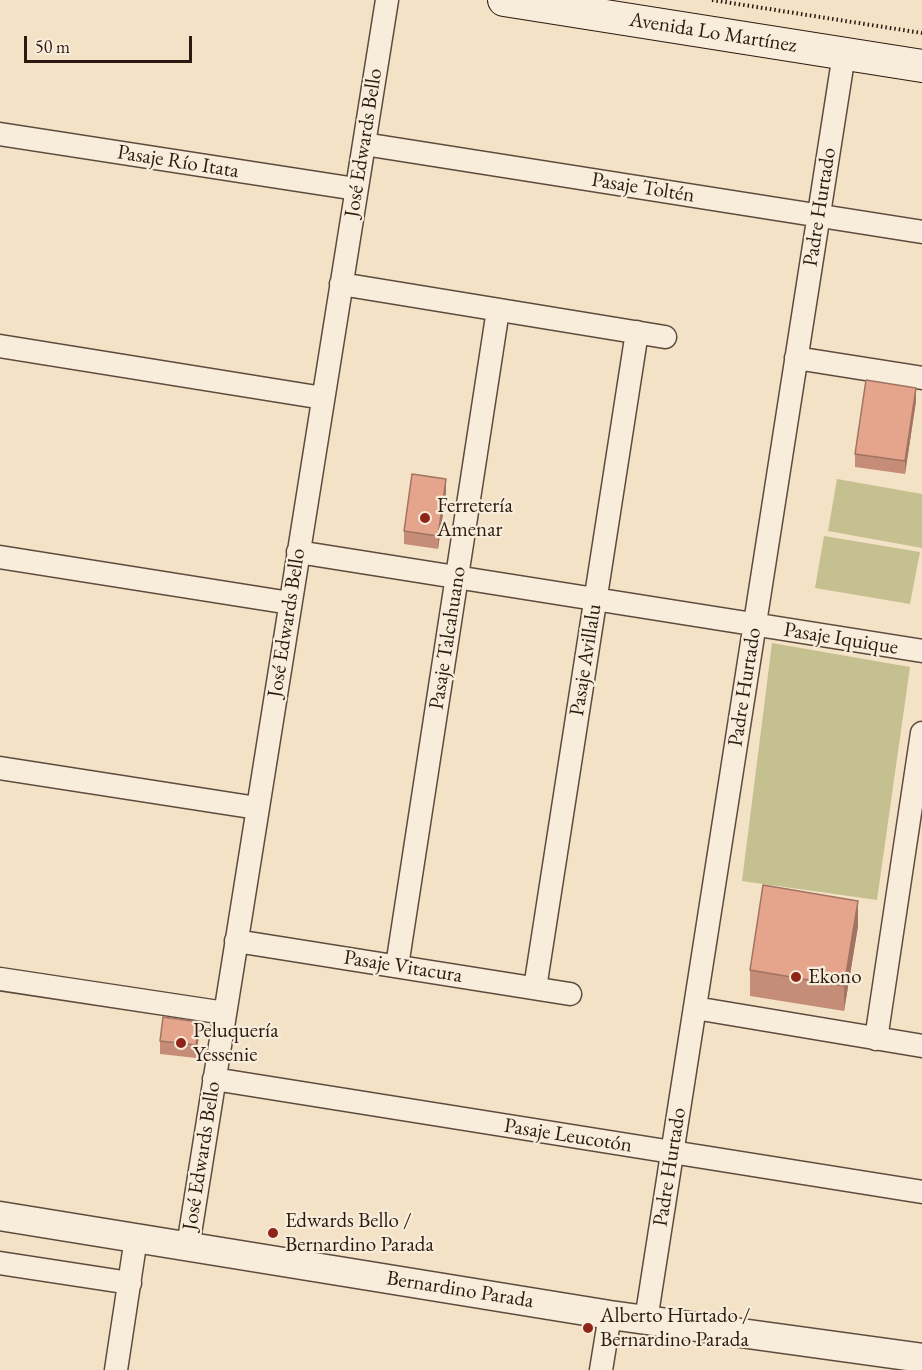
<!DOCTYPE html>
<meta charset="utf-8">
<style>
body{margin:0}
#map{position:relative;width:922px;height:1370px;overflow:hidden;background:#f4e2c7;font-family:"EB Garamond",serif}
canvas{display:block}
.scale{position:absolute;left:24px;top:36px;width:168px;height:27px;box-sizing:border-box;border:3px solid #2c190f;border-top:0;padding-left:8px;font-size:18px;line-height:21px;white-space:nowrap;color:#2c190f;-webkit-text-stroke:4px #f8ecdb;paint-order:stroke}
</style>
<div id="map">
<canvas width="922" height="1370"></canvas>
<div class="scale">50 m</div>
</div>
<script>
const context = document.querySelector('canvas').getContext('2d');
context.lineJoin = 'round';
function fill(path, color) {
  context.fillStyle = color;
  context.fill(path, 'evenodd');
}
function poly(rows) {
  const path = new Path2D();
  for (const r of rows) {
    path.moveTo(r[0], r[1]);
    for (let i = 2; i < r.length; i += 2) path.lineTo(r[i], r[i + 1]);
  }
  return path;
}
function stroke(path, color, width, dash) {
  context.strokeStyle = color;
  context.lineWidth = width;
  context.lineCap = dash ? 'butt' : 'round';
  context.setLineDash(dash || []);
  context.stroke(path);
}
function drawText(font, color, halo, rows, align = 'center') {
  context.font = font + ' "EB Garamond",serif';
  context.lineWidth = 4.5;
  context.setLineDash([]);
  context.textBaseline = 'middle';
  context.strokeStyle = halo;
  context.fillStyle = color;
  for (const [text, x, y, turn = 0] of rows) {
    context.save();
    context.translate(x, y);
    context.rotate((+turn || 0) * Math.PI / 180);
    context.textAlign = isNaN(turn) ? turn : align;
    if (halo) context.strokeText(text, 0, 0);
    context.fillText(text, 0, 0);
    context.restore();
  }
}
fill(poly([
 [837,479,922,494,922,548,828,531],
 [824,536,920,552,910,604,815,588],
 [772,643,910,667,877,900,742,881]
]), '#c4c090');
const minor = poly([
 [0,134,356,189],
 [364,144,922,232],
 [341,284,665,337],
 [0,346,323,398],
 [796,358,922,378],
 [298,552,922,651],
 [0,557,290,603],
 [0,768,257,808],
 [236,941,570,994],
 [397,966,498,310],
 [0,979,225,1013],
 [535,988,637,332],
 [695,1008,922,1046],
 [876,1039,922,733],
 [214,1079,922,1192],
 [188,1246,387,0],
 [0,1263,130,1283],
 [646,1320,844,54],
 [116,1370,136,1238],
 [601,1370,610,1315]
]);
const tertiary = poly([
 [0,1216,610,1315,922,1358]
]);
const secondary = poly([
 [504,0,922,66]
]);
stroke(minor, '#5e4b3d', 25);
stroke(tertiary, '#5e4b3d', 31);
stroke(secondary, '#2c190f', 34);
stroke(poly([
 [712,0,922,33]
]), '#2c190f', 4, [1.5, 3]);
stroke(minor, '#f8ecdb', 22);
stroke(tertiary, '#f8ecdb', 28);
stroke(secondary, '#f8ecdb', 32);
fill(poly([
 [916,401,905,474,855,467,855,454],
 [446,492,438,549,404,544,404,531],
 [858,926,844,1011,750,996,750,970],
 [199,1035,196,1058,160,1054,160,1041]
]), '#c58d78');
fill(poly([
 [916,388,916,401,905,474,905,461],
 [446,479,446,492,438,549,438,536],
 [858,901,858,926,844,1011,844,986],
 [199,1022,199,1035,196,1058,196,1045]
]), '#a07362');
const building = poly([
 [866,380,916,388,905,461,855,454,866,380],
 [412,474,446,479,438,536,404,531,412,474],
 [763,885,858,901,844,986,750,970,763,885],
 [163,1017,199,1022,196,1045,160,1041,163,1017]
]);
fill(building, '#e5a48c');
stroke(building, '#a07362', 1.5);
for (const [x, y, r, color] of [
 [425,518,6,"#8f2418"],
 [796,977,6,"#8f2418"],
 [181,1043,6,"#8f2418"],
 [273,1233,6,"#8f2418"],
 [588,1328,6,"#8f2418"]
]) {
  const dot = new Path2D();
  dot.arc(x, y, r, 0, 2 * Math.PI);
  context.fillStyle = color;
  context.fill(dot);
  stroke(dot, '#f8ecdb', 2);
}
drawText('21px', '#2c190f', '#f8ecdb', [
 ["Avenida Lo Martínez",713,33,9],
 ["José Edwards Bello",364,143,-81],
 ["Pasaje Río Itata",178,162,9],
 ["Pasaje Toltén",643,188,9],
 ["Padre Hurtado",820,207,-81],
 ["José Edwards Bello",287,623,-81],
 ["Pasaje Talcahuano",448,638,-81],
 ["Pasaje Iquique",841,639,9],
 ["Pasaje Avillalu",586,660,-81],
 ["Padre Hurtado",745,687,-81],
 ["Pasaje Vitacura",403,967,9],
 ["Pasaje Leucotón",568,1136,9],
 ["José Edwards Bello",202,1156,-81],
 ["Padre Hurtado",670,1167,-81],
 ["Bernardino Parada",460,1290,9]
]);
drawText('21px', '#2c190f', '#f8ecdb', [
 ["Ferretería",437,506],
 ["Amenar",437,530],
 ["Ekono",808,977],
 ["Peluquería",193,1031],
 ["Yessenie",193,1055],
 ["Edwards Bello /",285,1221],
 ["Bernardino Parada",285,1245],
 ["Alberto Hurtado /",600,1316],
 ["Bernardino Parada",600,1340]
], 'left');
</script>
